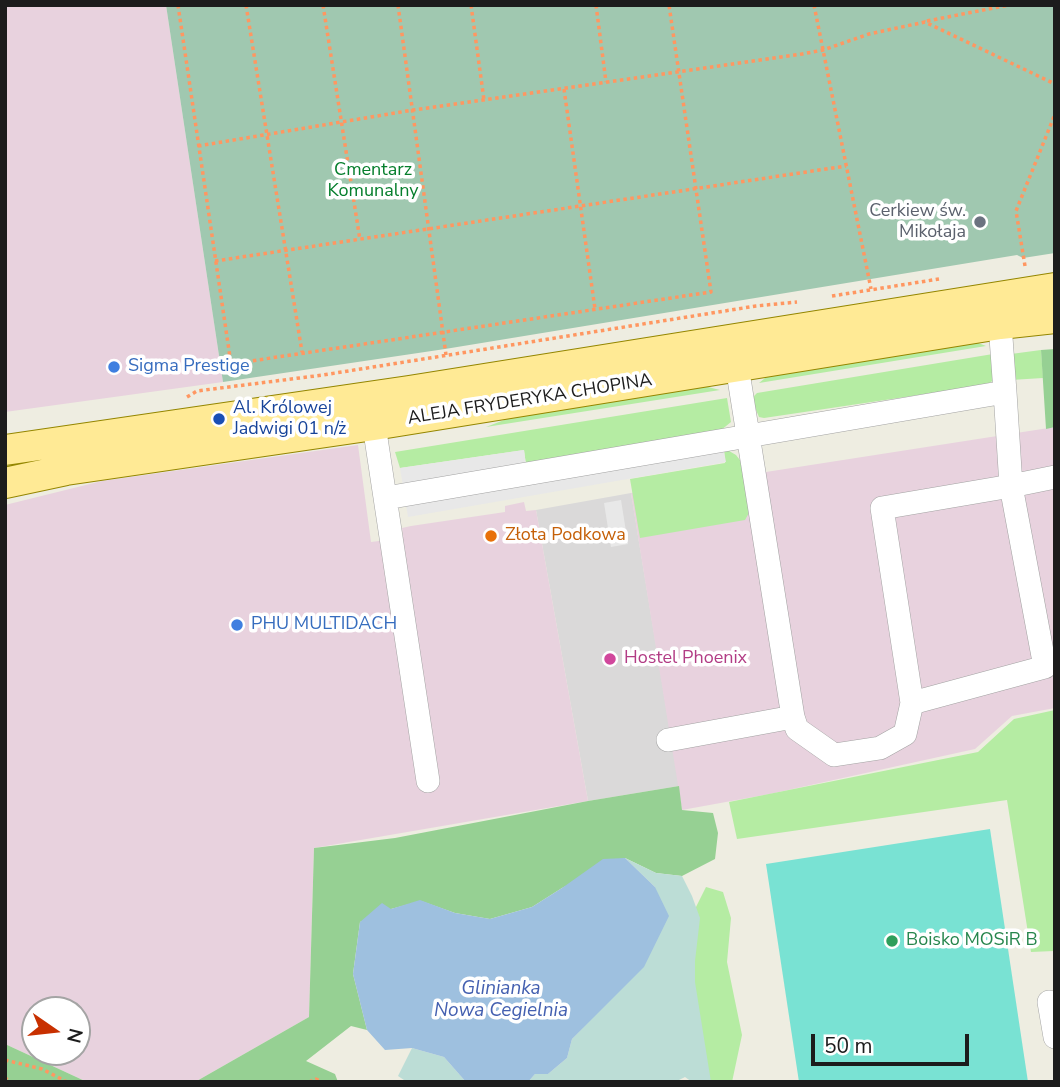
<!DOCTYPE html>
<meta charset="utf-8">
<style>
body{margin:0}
#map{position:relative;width:1060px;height:1087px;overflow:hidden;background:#eeede1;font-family:"Nunito Sans",sans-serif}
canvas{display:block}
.frame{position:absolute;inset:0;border:7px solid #1c1c1c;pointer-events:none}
.north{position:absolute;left:21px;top:996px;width:70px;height:70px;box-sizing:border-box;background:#fff;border:2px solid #a4a4a4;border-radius:50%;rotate:104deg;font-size:19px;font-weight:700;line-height:28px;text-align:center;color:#1c1c1c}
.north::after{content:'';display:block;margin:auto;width:24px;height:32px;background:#c83000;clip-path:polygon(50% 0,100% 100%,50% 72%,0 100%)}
.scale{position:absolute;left:811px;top:1034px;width:158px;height:32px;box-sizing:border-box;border:4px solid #1c1c1c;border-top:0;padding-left:9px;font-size:21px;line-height:24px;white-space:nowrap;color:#1c1c1c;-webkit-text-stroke:5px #fff;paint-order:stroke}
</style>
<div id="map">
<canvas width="1060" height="1087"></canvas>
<div class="frame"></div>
<div class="north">N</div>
<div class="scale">50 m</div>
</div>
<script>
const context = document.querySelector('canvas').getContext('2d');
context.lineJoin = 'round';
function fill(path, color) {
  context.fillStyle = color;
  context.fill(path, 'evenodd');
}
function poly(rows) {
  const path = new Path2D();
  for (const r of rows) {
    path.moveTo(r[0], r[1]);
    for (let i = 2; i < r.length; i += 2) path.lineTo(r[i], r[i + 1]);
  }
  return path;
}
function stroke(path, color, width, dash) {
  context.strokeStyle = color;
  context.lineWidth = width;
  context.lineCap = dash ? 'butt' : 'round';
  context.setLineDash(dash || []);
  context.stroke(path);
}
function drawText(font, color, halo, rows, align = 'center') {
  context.font = font + ' "Nunito Sans",sans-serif';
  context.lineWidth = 7;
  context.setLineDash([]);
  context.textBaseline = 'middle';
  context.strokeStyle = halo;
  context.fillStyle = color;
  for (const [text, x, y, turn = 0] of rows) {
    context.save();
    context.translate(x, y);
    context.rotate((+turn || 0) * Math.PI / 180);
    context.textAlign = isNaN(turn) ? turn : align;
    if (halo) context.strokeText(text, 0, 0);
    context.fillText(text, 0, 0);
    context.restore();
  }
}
fill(poly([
 [631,493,679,786,588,801,536,510]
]), '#dad9d9');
fill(poly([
 [5,5,166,5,223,382,5,412],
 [1055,427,1055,708,1012,716,975,749,770,794,682,810,631,493],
 [358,445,371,542,403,538,402,528,411,526,505,512,505,506,524,502,526,511,536,510,588,801,314,848,309,1017,195,1082,87,1082,5,1044,5,505,102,481],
 [35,1010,77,1010,77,1052,35,1052]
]), '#e8d2de');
fill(poly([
 [973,341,986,346,759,383,770,374],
 [1041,350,1043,378,1011,380,1011,354],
 [993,354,994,380,986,385,764,418,759,417,754,405,754,396,757,393],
 [704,386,720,390,486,427,517,415],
 [727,398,731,422,720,431,526,465,524,450,400,468,395,452],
 [724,448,736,455,743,464,750,511,745,520,640,538,630,479,725,463],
 [1055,710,1055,954,1054,951,1031,952,1007,800,737,839,729,802,978,752,1014,719],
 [706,887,723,892,731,918,727,962,742,1035,732,1082,700,1082,689,963,696,907]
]), '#b5eca3');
fill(poly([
 [1055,349,1055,427,1046,429,1041,350],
 [679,786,682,810,713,813,718,833,715,859,682,876,656,873,625,858,562,888,532,907,490,919,455,913,421,901,391,909,360,922,353,974,367,1030,351,1026,306,1061,335,1074,338,1082,195,1082,309,1017,314,848,395,838,588,801],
 [5,1044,87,1082,5,1082]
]), '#96d093');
fill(poly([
 [625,858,656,873,682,876,692,896,700,918,695,961,695,982,711,1082,692,1082,685,1077,675,1082,528,1082,535,1074,548,1074,567,1058,572,1039,599,1011,655,887],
 [412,1048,444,1057,466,1082,407,1082,398,1076]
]), '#bcddd6');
fill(poly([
 [166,5,1055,5,1055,253,1023,258,1017,255,445,349,223,382]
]), '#a0c8b0');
fill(poly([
 [990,829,1028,1082,799,1082,766,864]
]), '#79e2d3');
fill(poly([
 [720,431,726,462,408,517,400,468,524,450,526,465],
 [621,500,628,544,611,547,604,503]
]), '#e8e8e8');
fill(poly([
 [625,858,655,887,669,916,644,967,572,1039,567,1058,548,1074,535,1074,528,1082,466,1082,444,1057,412,1048,385,1050,367,1030,353,974,360,922,382,903,391,909,420,900,455,913,490,919,532,907,562,888,603,859]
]), '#9ec0df');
const minor = poly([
 [1005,392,1011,486,1045,667,912,703,882,508,1011,486,1055,477],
 [374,425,428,781],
 [386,498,1005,392,1000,324],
 [793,717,797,729,834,755,880,748,905,734,912,703],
 [668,740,793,717,737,366],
 [1049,1002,1055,1037]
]);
const major = poly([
 [5,450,409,391,1055,288],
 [5,483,66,470,374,425,1000,324,1055,318]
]);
stroke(minor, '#a3a3a3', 24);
stroke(major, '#948600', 32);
stroke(poly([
 [178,5,231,364,711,292,669,5],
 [246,5,302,352],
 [323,5,360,240],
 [398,5,446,355],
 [471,5,484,100],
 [596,5,606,82],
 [814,5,871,289],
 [927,21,1009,5],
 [564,89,595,309],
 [198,146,413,110,802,54,823,50,869,34,925,22,1055,84],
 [215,261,846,166],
 [1025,266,1016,211,1055,114],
 [832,296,939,279],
 [187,397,197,391,323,375,756,306,797,302],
 [5,1060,42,1069,67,1082],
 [5,1077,9,1082],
 [309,1082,316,1079,322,1082]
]), '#ff9761', 3.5, [3.5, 3.5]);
stroke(minor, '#fff', 23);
stroke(major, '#ffea95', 30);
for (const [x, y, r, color] of [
 [980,222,7,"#6b7280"],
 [114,367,7,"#3f7fe0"],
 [219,419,7,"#1a4fb4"],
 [491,536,7,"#e8710a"],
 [237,625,7,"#3f7fe0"],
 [610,659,7,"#d1479c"],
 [892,941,7,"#2e9e5b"]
]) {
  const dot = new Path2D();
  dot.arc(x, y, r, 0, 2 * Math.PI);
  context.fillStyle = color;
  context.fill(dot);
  stroke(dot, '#fff', 2.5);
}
drawText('18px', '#057e2c', '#fff', [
 ["Cmentarz",373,171],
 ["Komunalny",373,192]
]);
drawText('18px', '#5b616d', '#fff', [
 ["Cerkiew św.",966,212],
 ["Mikołaja",966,233]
], 'right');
drawText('18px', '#366cbe', '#fff', [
 ["Sigma Prestige",128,367],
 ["PHU MULTIDACH",251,625]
], 'left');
drawText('18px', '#1c1c1c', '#fff', [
 ["ALEJA FRYDERYKA CHOPINA",530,400,-9]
]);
drawText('18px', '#164399', '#fff', [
 ["Al. Królowej",233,409],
 ["Jadwigi 01 n/ż",233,430]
], 'left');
drawText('18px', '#c56008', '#fff', [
 ["Złota Podkowa",505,536]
], 'left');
drawText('18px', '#b23c85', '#fff', [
 ["Hostel Phoenix",624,659]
], 'left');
drawText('18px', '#27864d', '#fff', [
 ["Boisko MOSiR B",906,941]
], 'left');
drawText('italic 19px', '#4460b0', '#fff', [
 ["Glinianka",501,989],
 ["Nowa Cegielnia",501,1011]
]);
</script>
